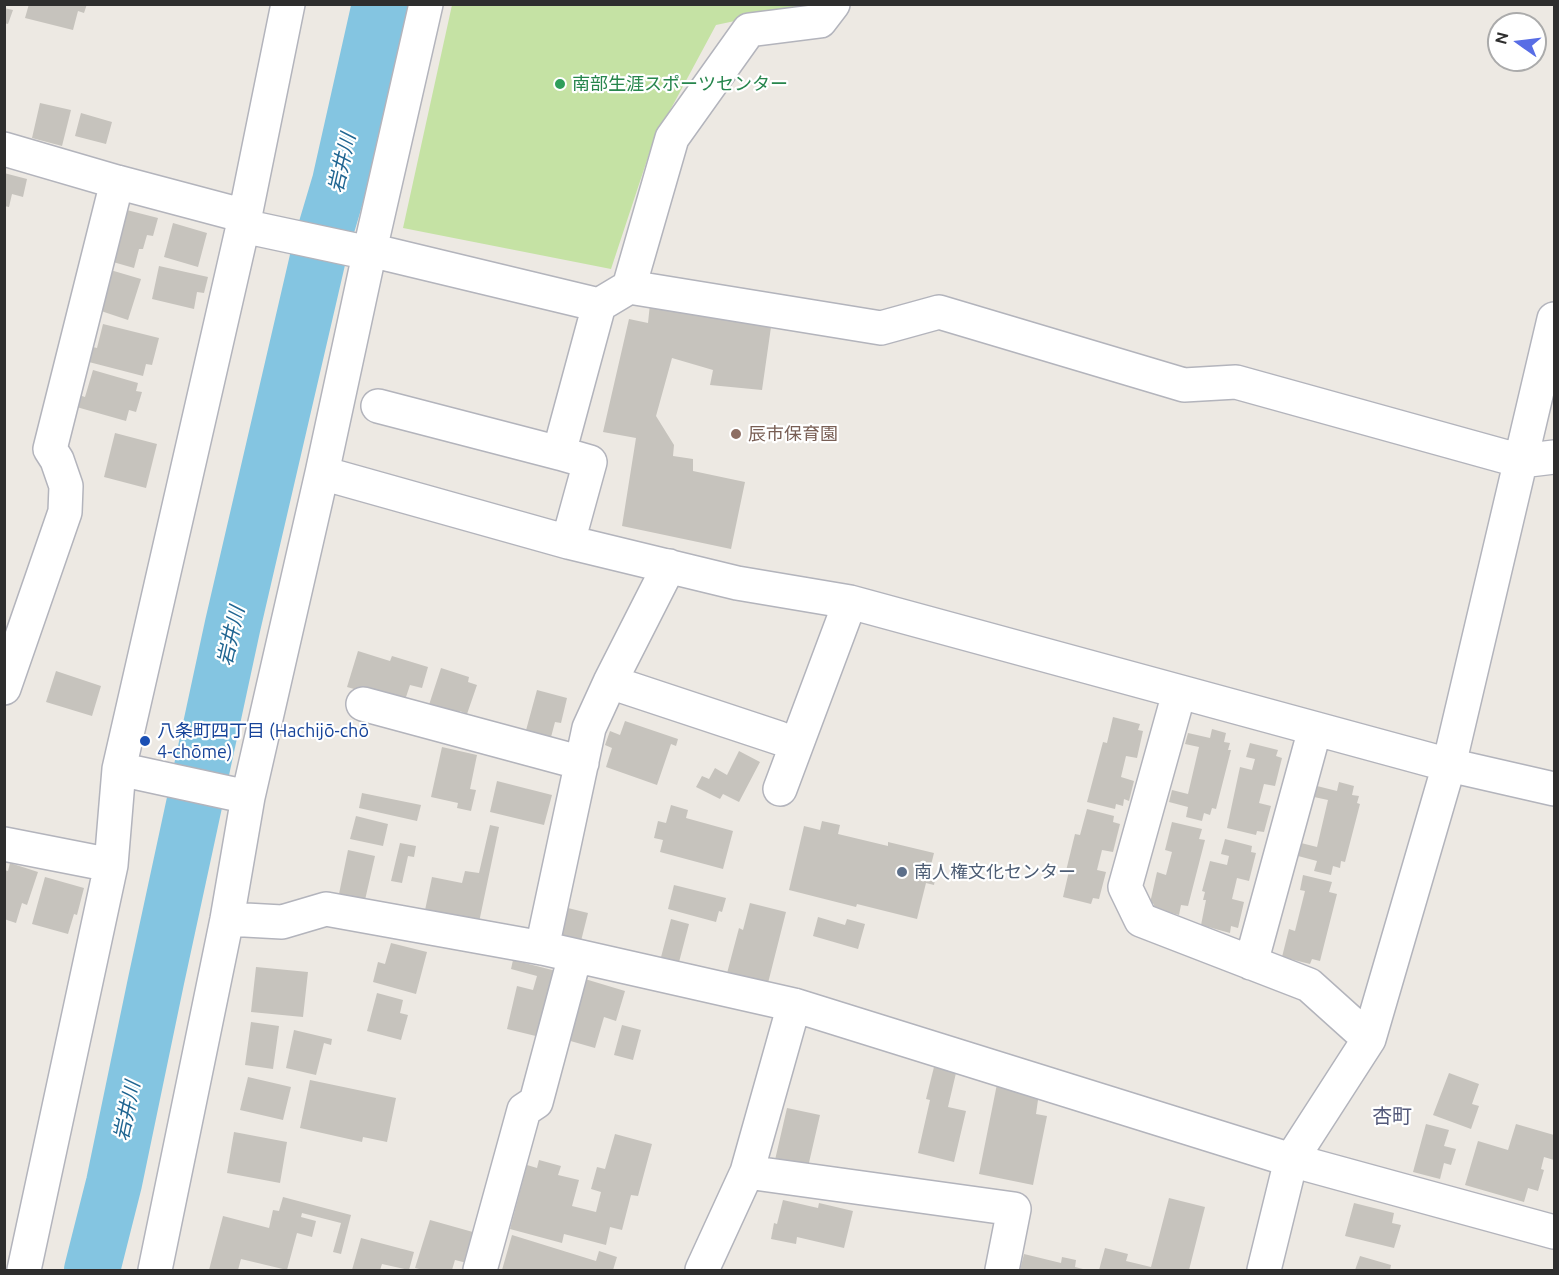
<!DOCTYPE html>
<meta charset="utf-8">
<style>
body{margin:0}
#map{position:relative;width:1559px;height:1275px;overflow:hidden;background:#ede9e3;font-family:Ubuntu,sans-serif}
canvas{display:block}
.frame{position:absolute;inset:0;border:6px solid #2e2e2e;pointer-events:none}
.north{position:absolute;left:1487px;top:12px;width:60px;height:60px;box-sizing:border-box;background:#fff;border:2px solid #ababab;border-radius:50%;rotate:284deg;font-size:16px;font-weight:700;line-height:24px;text-align:center;color:#2e2e2e}
.north::after{content:'';display:block;margin:auto;width:21px;height:27px;background:#586de5;clip-path:polygon(50% 0,100% 100%,50% 72%,0 100%)}
</style>
<div id="map">
<canvas width="1559" height="1275"></canvas>
<div class="frame"></div>
<div class="north">N</div>
</div>
<script>
const context = document.querySelector('canvas').getContext('2d');
context.lineJoin = 'round';
function fill(path, color) {
  context.fillStyle = color;
  context.fill(path, 'evenodd');
}
function poly(rows) {
  const path = new Path2D();
  for (const r of rows) {
    path.moveTo(r[0], r[1]);
    for (let i = 2; i < r.length; i += 2) path.lineTo(r[i], r[i + 1]);
  }
  return path;
}
function stroke(path, color, width, dash) {
  context.strokeStyle = color;
  context.lineWidth = width;
  context.lineCap = dash ? 'butt' : 'round';
  context.setLineDash(dash || []);
  context.stroke(path);
}
function drawText(font, color, halo, rows, align = 'center') {
  context.font = font + ' Ubuntu,"Noto Sans JP",sans-serif';
  context.lineWidth = 4.5;
  context.setLineDash([]);
  context.textBaseline = 'middle';
  context.strokeStyle = halo;
  context.fillStyle = color;
  for (const [text, x, y, turn = 0] of rows) {
    context.save();
    context.translate(x, y);
    context.rotate((+turn || 0) * Math.PI / 180);
    context.textAlign = isNaN(turn) ? turn : align;
    if (halo) context.strokeText(text, 0, 0);
    context.fillText(text, 0, 0);
    context.restore();
  }
}
fill(poly([
 [452,5,810,5,716,25,653,142,611,269,403,228]
]), '#c5e2a4');
stroke(poly([
 [92,1270,114,1183,156,981,233,624,320,249,340,182,380,4]
]), '#84c5e1', 56);
fill(poly([
 [29,4,87,4,84,13,78,11,73,30,25,18],
 [4,8,13,10,8,24,4,23],
 [40,103,71,110,62,146,32,138],
 [81,113,112,122,106,144,75,136],
 [4,173,27,179,23,197,12,194,9,207,4,206],
 [119,208,158,218,153,236,147,235,143,249,139,249,134,268,106,260],
 [173,223,207,233,198,267,164,257],
 [159,266,208,277,204,293,197,292,194,309,152,299],
 [107,269,141,279,128,320,95,309],
 [650,304,771,327,762,390,710,385,713,370,672,358,656,416,674,445,673,456,693,459,693,471,745,482,731,549,622,526,636,438,603,432,629,319,648,323],
 [103,324,159,338,152,365,146,364,143,376,85,361,89,346,97,348],
 [93,370,138,383,136,391,142,392,136,412,129,410,126,421,73,406,76,394,85,397],
 [115,433,157,444,146,488,104,477],
 [358,651,390,661,392,656,428,667,422,688,410,685,404,703,347,687],
 [441,668,469,677,468,682,477,685,467,714,460,711,458,718,428,708],
 [56,671,101,686,92,716,46,702],
 [537,690,567,698,561,723,555,722,550,741,525,734],
 [1113,717,1140,724,1138,730,1143,731,1137,758,1126,756,1121,777,1134,781,1129,801,1124,799,1123,806,1116,804,1115,809,1087,802,1103,742,1107,743],
 [625,721,678,739,676,746,671,744,657,785,606,767,612,748,605,745,610,731,620,735],
 [1212,729,1226,733,1224,742,1230,743,1228,750,1231,750,1216,809,1212,808,1210,815,1204,813,1202,821,1186,817,1188,807,1169,802,1172,790,1188,794,1199,747,1185,744,1188,733,1210,738],
 [1250,743,1278,750,1276,756,1282,758,1275,786,1264,784,1259,803,1271,806,1264,832,1257,831,1256,835,1227,828,1240,767,1252,770,1255,759,1246,757],
 [442,747,477,755,470,789,476,790,471,811,457,808,458,803,431,797],
 [739,751,760,762,739,802,723,794,720,799,696,787,702,776,709,779,715,768,727,775],
 [497,781,552,795,544,825,490,812],
 [1339,782,1354,786,1352,795,1359,796,1357,803,1360,804,1345,862,1341,861,1340,868,1333,866,1331,875,1314,871,1317,861,1298,856,1301,843,1317,847,1328,800,1314,797,1317,786,1337,791],
 [362,793,421,805,417,821,359,808],
 [671,805,688,810,686,818,733,831,723,869,660,852,663,840,654,838,658,821,666,823],
 [1087,809,1114,816,1113,822,1120,824,1113,852,1102,850,1097,870,1106,872,1099,899,1093,898,1091,904,1063,897,1069,871,1066,871,1075,834,1080,835],
 [356,816,388,824,383,846,350,839],
 [822,821,840,825,838,834,888,846,888,842,934,853,928,877,935,879,934,885,926,883,917,919,857,904,856,907,789,890,804,826,820,830],
 [1172,822,1202,829,1199,839,1205,840,1188,906,1181,905,1179,915,1153,908,1154,904,1150,903,1157,872,1166,875,1172,852,1165,850],
 [490,825,499,827,478,927,424,915,432,877,462,883,465,871,479,873],
 [1225,839,1252,846,1251,852,1256,853,1249,881,1237,878,1232,899,1244,902,1238,928,1231,926,1230,933,1201,925,1206,900,1203,900,1205,892,1202,891,1210,861,1227,865,1229,856,1221,854],
 [400,843,416,846,414,857,408,856,402,883,391,881],
 [348,850,375,856,365,900,339,894],
 [10,863,38,872,27,905,22,903,16,923,4,919,4,870,8,871],
 [1303,875,1332,882,1329,892,1337,894,1320,961,1312,959,1310,964,1282,957,1289,929,1295,931,1305,891,1300,890],
 [45,877,84,888,77,915,74,914,68,934,32,924],
 [674,885,726,898,722,912,719,911,716,922,668,909],
 [750,903,786,912,767,987,726,977,739,928,743,930],
 [564,907,588,913,581,941,557,936],
 [818,917,845,925,847,919,865,924,858,949,813,936],
 [671,919,689,924,678,966,660,961],
 [391,943,427,952,416,994,373,982,378,962,385,964],
 [513,960,560,972,544,1038,507,1029,517,986,533,990,537,976,511,969],
 [256,967,308,972,303,1017,251,1012],
 [585,979,625,991,616,1021,604,1017,595,1048,567,1040],
 [377,993,403,1000,400,1013,408,1015,401,1040,367,1031],
 [251,1022,279,1026,273,1069,245,1065],
 [622,1025,641,1030,633,1060,614,1055],
 [294,1030,332,1039,331,1045,324,1043,316,1075,286,1068],
 [934,1067,956,1073,948,1107,966,1111,954,1162,918,1153,930,1100,926,1099],
 [1449,1073,1479,1084,1472,1104,1479,1106,1471,1129,1433,1115],
 [248,1077,291,1087,283,1120,240,1110],
 [310,1080,396,1098,387,1142,363,1137,362,1142,300,1128],
 [997,1084,1039,1093,1036,1114,1047,1116,1033,1185,979,1174],
 [787,1108,820,1115,808,1167,775,1160],
 [1426,1124,1449,1130,1444,1146,1456,1149,1451,1165,1444,1163,1440,1179,1413,1172],
 [1516,1124,1554,1135,1554,1160,1544,1157,1541,1169,1544,1170,1538,1191,1528,1188,1524,1202,1465,1185,1478,1141,1508,1150],
 [234,1132,287,1142,280,1183,227,1173],
 [615,1134,652,1144,638,1196,631,1195,622,1230,610,1227,606,1245,564,1234,562,1243,510,1229,527,1165,537,1168,539,1160,561,1166,558,1175,579,1180,572,1206,596,1212,601,1192,591,1189,597,1167,605,1169],
 [283,1197,351,1215,341,1254,333,1252,341,1223,302,1213,301,1217,316,1221,312,1237,297,1233,287,1270,241,1259,238,1270,209,1270,223,1216,269,1228,273,1210,279,1211],
 [1169,1198,1205,1207,1189,1270,1099,1270,1105,1248,1128,1254,1126,1261,1151,1267],
 [783,1200,818,1208,819,1203,853,1211,844,1248,797,1237,796,1244,771,1239,774,1223,777,1224],
 [1354,1203,1394,1213,1392,1223,1401,1225,1394,1248,1345,1236],
 [430,1220,480,1234,471,1264,455,1260,452,1270,424,1270,415,1268],
 [512,1235,596,1261,599,1251,617,1257,613,1270,502,1270],
 [361,1238,414,1252,409,1270,382,1264,380,1270,352,1270],
 [1024,1254,1061,1263,1062,1257,1076,1260,1075,1267,1087,1270,1020,1270],
 [1360,1256,1391,1265,1390,1270,1355,1270]
]), '#c6c3bd');
const minor = poly([
 [4,149,117,182,245,216],
 [243,226,355,250,370,250,599,305,629,287,881,328,939,312,1184,385,1236,382,1521,461,1554,457],
 [629,287,672,138,749,30,820,21,833,4],
 [378,406,559,453],
 [322,473,568,542,737,583,850,602,1449,765,1554,789],
 [568,542,590,462,559,453,599,305],
 [610,682,779,738],
 [4,688,65,512,66,486,57,460,50,449,117,182],
 [1179,693,1125,887,1141,920,1309,985,1369,1039],
 [363,704,582,763],
 [119,769,248,797],
 [780,789,850,602],
 [4,844,111,865],
 [227,919,282,922,326,909,542,948,794,1005,1291,1160,1554,1232],
 [542,948,589,728,610,682,669,566],
 [1251,963,1315,729],
 [747,1172,1014,1209,1002,1270],
 [24,1270,111,865,119,769,243,226,288,4],
 [155,1270,227,919,248,797,322,473,370,250,426,4],
 [480,1270,524,1110,536,1102,575,956],
 [702,1270,747,1172,794,1005],
 [1264,1270,1291,1160,1369,1039,1449,765,1554,319]
]);
stroke(minor, '#b3b4bc', 36);
stroke(minor, '#fff', 33);
for (const [x, y, r, color] of [
 [560,84,6,"#2e9e5b"],
 [736,434,6,"#8d6e63"],
 [145,741,6,"#1a4fb4"],
 [902,872,6,"#5c6f8a"]
]) {
  const dot = new Path2D();
  dot.arc(x, y, r, 0, 2 * Math.PI);
  context.fillStyle = color;
  context.fill(dot);
  stroke(dot, '#fff', 2);
}
drawText('18px', '#27864d', '#fff', [
 ["南部生涯スポーツセンター",572,84]
], 'left');
drawText('18px', '#785e54', '#fff', [
 ["辰市保育園",748,434]
], 'left');
drawText('18px', '#164399', '#fff', [
 ["八条町四丁目 (Hachijō-chō",157,731],
 ["4-chōme)",157,752]
], 'left');
drawText('18px', '#4e5e75', '#fff', [
 ["南人権文化センター",914,872]
], 'left');
drawText('italic 20px', '#1f6591', '#fff', [
 ["岩井川",342,163,-77],
 ["岩井川",231,636,-77],
 ["岩井川",127,1111,-78]
]);
drawText('20px', '#53597a', '#fff', [
 ["杏町",1392,1116]
]);
</script>
